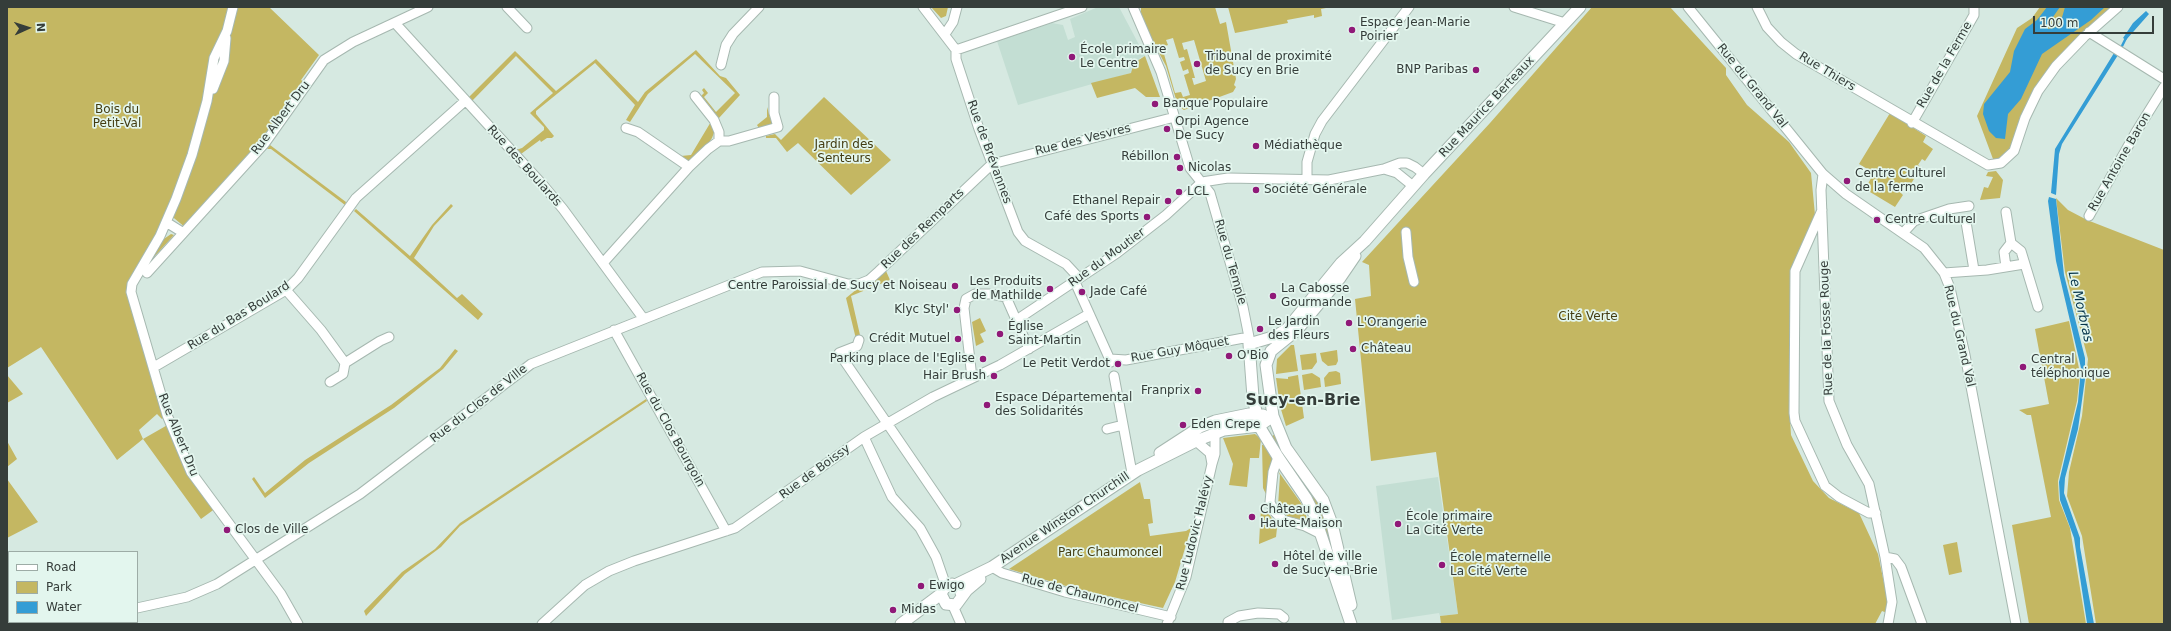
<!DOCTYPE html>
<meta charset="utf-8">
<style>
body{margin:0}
#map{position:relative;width:2171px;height:631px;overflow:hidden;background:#d6e9e1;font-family:"DejaVu Sans",sans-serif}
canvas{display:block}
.frame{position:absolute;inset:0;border:8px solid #353d3a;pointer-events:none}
.legend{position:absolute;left:8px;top:551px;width:130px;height:72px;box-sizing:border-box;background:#e3f6ee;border:1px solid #9daca6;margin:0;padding:5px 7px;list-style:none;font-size:12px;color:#353d3a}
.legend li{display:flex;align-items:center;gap:8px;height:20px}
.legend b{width:20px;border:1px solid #9daca6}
.north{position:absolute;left:8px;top:8px;width:40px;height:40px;-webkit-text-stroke:3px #e3f6ee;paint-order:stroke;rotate:87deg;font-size:11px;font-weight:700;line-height:16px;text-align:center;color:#353d3a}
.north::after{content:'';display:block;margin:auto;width:14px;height:18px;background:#353d3a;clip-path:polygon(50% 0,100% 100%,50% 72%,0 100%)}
.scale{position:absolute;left:2033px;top:16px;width:121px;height:18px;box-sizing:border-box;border:2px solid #353d3a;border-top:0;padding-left:5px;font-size:12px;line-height:14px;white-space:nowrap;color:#353d3a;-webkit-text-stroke:3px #e3f6ee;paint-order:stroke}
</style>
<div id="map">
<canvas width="2171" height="631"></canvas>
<div class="frame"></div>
<ul class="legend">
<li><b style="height:5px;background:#fff"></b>Road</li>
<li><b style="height:11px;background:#c4b762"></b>Park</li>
<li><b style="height:11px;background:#349dd5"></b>Water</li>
</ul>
<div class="north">N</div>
<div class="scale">100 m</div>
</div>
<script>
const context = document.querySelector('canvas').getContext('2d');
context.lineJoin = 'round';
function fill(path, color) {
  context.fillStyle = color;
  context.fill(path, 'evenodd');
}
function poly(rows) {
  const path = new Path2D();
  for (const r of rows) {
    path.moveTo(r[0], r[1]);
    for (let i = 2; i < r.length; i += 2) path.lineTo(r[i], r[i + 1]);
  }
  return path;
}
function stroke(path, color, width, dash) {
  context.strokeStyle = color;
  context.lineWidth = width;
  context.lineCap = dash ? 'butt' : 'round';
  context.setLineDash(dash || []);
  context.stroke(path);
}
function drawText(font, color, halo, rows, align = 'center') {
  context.font = font + ' "DejaVu Sans",sans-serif';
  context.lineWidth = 3.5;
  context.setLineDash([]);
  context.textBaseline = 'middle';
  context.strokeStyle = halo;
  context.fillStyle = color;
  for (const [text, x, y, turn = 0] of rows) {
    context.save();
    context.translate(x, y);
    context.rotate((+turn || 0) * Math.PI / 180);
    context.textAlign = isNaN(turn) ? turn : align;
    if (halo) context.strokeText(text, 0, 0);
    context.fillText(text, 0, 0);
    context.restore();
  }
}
fill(poly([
 [1098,7,1119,7,1145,56,1140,58,1131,73,1018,105,997,41,1052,23,1063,25,1068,40,1075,37,1070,19],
 [1438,477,1458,614,1440,616,1439,613,1392,620,1376,486]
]), '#c3ded3');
fill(poly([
 [7,7,269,7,319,55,301,80,307,84,290,110,186,228,169,214,132,284,167,415,162,419,157,414,139,430,143,439,171,423,186,463,216,508,201,519,143,439,117,460,41,347,7,368],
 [931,7,948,7,946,16,941,18],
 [1141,7,1215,7,1220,24,1226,22,1236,79,1234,85,1236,87,1233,92,1184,110,1178,106,1166,66,1148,32,1141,15],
 [1173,38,1179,58,1184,57,1185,60,1180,62,1183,71,1188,69,1189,73,1184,75,1190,95,1183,97,1181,92,1175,93,1162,47,1168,45,1166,40],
 [1194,40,1206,81,1194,85,1192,78,1195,78,1187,49,1184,50,1182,43],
 [1228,7,1331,7,1321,9,1322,16,1314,18,1314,15,1287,20,1288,23,1235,33],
 [1592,7,1670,7,1726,68,1726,75,1747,105,1789,142,1811,173,1815,215,1792,274,1789,404,1791,435,1813,481,1829,498,1859,513,1878,554,1888,602,1887,613,1882,611,1875,624,1441,624,1440,616,1458,614,1436,452,1371,461,1355,299,1371,296,1369,265,1362,262,1490,123],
 [2040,7,2113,7,2060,56,2011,149,2000,161,1993,159,1977,116,2017,28,2032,18],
 [696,50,720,76,726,78,740,95,719,118,713,116,715,113,701,96,704,93,702,90,704,88,708,93,704,97,716,112,735,93,695,54,648,94,630,122,626,120,635,105,595,63,536,111,536,114,554,136,552,138,547,138,541,142,540,140,521,154,516,150,522,148,544,130,544,127,530,113,553,93,516,56,472,101,468,98,515,51,556,91,596,59,638,102,645,92],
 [1145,56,1160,97,1146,97,1135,88,1097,98,1091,83,1131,73,1134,63],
 [824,97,891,160,851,195,798,143,787,152,776,138,766,138,766,136,775,134,781,140],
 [767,107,772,124,760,130,757,125,767,117],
 [1890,113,1926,136,1923,142,1933,149,1925,161,1922,159,1918,165,1921,167,1908,189,1904,187,1900,192,1903,195,1895,207,1865,189,1874,173,1859,164],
 [712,120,715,130,712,138,704,150,688,162,673,150,681,156,691,155],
 [270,145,346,202,345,205,271,149,267,149],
 [1996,171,2003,180,2000,198,1980,200,1984,187,1988,188,1993,177,1986,176,1988,172],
 [2056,198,2068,210,2087,220,2164,250,2164,624,2096,624,2082,536,2067,496,2069,472,2082,416,2088,359,2065,272],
 [451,204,453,206,434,226,414,258,457,298,462,294,483,314,478,320,354,211,356,209,410,256,432,225],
 [171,234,174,235,154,257,144,272,161,241],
 [886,271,890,280,851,296,860,335,856,339,846,298,857,289,874,282],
 [980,318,986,331,980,334,984,342,976,346,972,322],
 [2069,321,2080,373,2077,401,2058,481,2059,500,2070,528,2086,624,2029,624,2012,525,2051,517,2031,415,2027,415,2019,410,2049,404,2035,329],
 [1291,345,1294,345,1298,371,1276,374,1277,359],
 [455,349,458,351,443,369,394,408,309,463,265,498,252,479,254,477,265,493,305,460,391,405,440,368],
 [1337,350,1338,361,1336,365,1328,366,1322,361,1320,353],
 [1316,353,1317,362,1312,369,1302,370,1300,355],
 [1336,371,1340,373,1341,384,1325,387,1324,378,1329,372],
 [1312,373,1320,378,1321,387,1304,390,1302,375],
 [7,375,23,394,7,403],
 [1298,375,1304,418,1286,426,1280,406,1276,378,1288,379,1288,377],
 [646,399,647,401,460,526,441,547,405,574,366,616,364,611,402,572,435,549,460,523],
 [1255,434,1261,439,1259,458,1250,458,1247,487,1229,485,1233,464,1223,438],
 [1274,435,1326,515,1332,535,1325,537,1270,437],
 [7,441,17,459,7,467],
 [1262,445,1264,445,1273,460,1268,492,1266,494,1263,488],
 [1278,471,1301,503,1309,523,1287,516,1278,506,1280,475],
 [7,479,38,522,7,538],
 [1140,482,1144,499,1150,499,1153,523,1148,524,1150,536,1186,531,1191,528,1175,582,1163,608,1076,589,1009,569],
 [1261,511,1267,511,1275,523,1260,522],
 [1260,525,1274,525,1274,528,1277,528,1276,537,1259,544],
 [1957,542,1962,572,1949,575,1943,545]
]), '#c4b762');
fill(poly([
 [2047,7,2060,7,2048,24,2048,29,2054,28,2061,21,2065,7,2105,7,2091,20,2042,54,2021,99,2008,114,2005,139,1996,138,1989,131,1983,114,1984,104,2010,72,2014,51,2025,29,2037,20],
 [2146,11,2149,14,2126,40,2123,38,2133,23],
 [2114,53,2118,55,2062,144,2059,154,2056,195,2051,193,2055,149],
 [2049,197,2056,199,2064,275,2085,358,2085,379,2078,429,2065,478,2064,493,2080,538,2080,547,2094,624,2087,623,2074,538,2060,500,2059,482,2078,402,2081,368,2056,261,2048,201]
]), '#349dd5');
stroke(poly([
 [2122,46,2126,38]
]), '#349dd5', 2.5);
const minor = poly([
 [233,7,227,31,214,58,207,101,192,155,176,199,160,236,132,284,131,292,167,415,191,472,281,594,298,624],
 [507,7,527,28],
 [923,7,956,50,956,59,979,129,1018,232,1025,241,1066,264,1079,278],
 [1133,7,1161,72,1190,168,1210,193,1243,307,1249,337,1249,344],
 [1514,7,1565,23],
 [1688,7,1823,174,1846,194,1924,248,1944,273,1950,288,1965,355,2016,624],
 [1757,7,1767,27,1781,42,1796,54,1988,165,2001,163,2014,151,2025,118,2038,91,2056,66,2084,37,2118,7],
 [395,23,543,185,563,209,643,318],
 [2089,32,2164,79],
 [945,34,953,22,957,7],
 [956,50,1082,7],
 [721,65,726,45,733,34,759,7],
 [213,89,224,61,226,38],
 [695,96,714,120,719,132,719,141],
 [1912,123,1974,15,1974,7],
 [626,128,638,132,689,167],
 [1384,169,1397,173,1413,186],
 [1823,174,1821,190,1829,401,1847,445,1869,484,1885,557,1892,602,1888,624],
 [1307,179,1307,162,1315,134,1322,121,1409,7],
 [1202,182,1228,178,1329,180,1384,169,1400,163,1407,163,1415,167,1424,174],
 [1822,210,1795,271,1794,413,1795,421,1825,486,1839,497,1869,513,1876,513],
 [2006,212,2011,243,2021,251,2038,307],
 [2089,216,2136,132,2164,87],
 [166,222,182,232],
 [1966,222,1974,270],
 [1406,232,1408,257,1414,282],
 [1904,232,1914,221,1949,209,1969,206],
 [603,263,689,167,708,149,719,141,729,141,778,127,774,113,774,97],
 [2006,267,2004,252,2011,243],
 [147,273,265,143,324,60,353,42,428,7],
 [1944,273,1987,270,2024,264],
 [1075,282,1111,362],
 [286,290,321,330,345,363],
 [1015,321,1117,253,1166,215,1202,182],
 [614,330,726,531],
 [859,340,857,346,839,353,956,524],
 [1110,359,1126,360,1249,337],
 [154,367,286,290,298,278,356,198,465,101],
 [1114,376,1132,473],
 [972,378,964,308,966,299,975,294,991,294,1006,297,1029,349],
 [330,382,343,374,345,363,380,341,389,337],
 [1107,429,1123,425],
 [864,437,892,497,920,528,936,557,946,586],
 [1196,441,1210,453,1212,464,1215,454,1215,434],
 [1278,457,1273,472,1270,502,1274,511,1283,520,1305,526,1321,534],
 [1885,557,1895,559,1901,567,1922,624],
 [992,567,1002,573,1065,592,1171,617],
 [953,606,961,624],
 [137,608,187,597,217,584,360,494,531,364,762,272,800,271,848,284,859,284,869,280,879,271,992,164,1175,117],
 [1228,622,1239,616,1258,613,1279,614,1284,618],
 [95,624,100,622],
 [542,624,585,585,609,571,634,561,735,528,864,437,933,397,1000,365,1089,314],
 [1167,624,1186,577,1212,464]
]);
const tertiary = poly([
 [1160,453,1200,427,1215,421,1249,414,1263,415],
 [955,585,992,567,1138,470,1196,441,1224,430,1259,426,1273,416],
 [962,596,960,589,952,584,944,588,941,594,946,604,956,605,967,590,980,579],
 [1351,605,1332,524,1323,500,1286,448,1273,416,1266,365,1271,351,1297,330,1340,278,1355,256],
 [901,624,941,594],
 [1351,624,1314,514,1306,498,1278,457,1259,426,1253,397,1249,344,1276,336,1287,329,1341,263,1365,241,1424,174,1580,7]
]);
stroke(minor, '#a6b8b0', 11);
stroke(tertiary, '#a6b8b0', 13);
stroke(minor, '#fff', 9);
stroke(tertiary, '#fff', 11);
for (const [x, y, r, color] of [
 [1352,30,4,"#901978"],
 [1072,57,4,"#901978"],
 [1197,64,4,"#901978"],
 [1476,70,4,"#901978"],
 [1155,104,4,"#901978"],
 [1167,129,4,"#901978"],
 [1256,146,4,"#901978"],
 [1177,157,4,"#901978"],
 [1180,168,4,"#901978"],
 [1847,181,4,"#901978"],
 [1256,190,4,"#901978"],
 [1179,192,4,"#901978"],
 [1168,201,4,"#901978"],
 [1147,217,4,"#901978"],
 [1877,220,4,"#901978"],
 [955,286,4,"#901978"],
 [1050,289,4,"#901978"],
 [1082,292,4,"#901978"],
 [1273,296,4,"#901978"],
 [957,310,4,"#901978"],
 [1349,323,4,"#901978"],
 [1260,329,4,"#901978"],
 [1000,334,4,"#901978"],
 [958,339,4,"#901978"],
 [1353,349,4,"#901978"],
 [1229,356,4,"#901978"],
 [983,359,4,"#901978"],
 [1118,364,4,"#901978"],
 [2023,367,4,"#901978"],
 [994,376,4,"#901978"],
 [1198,391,4,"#901978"],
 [987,405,4,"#901978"],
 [1183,425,4,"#901978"],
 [1252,517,4,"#901978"],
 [1398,524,4,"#901978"],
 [227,530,4,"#901978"],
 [1275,564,4,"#901978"],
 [1442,565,4,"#901978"],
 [921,586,4,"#901978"],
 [893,610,4,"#901978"]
]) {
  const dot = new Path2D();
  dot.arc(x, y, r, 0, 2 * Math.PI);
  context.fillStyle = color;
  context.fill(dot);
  stroke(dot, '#e3f6ee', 1.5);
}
drawText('12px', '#353d3a', '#e3f6ee', [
 ["Espace Jean-Marie",1360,23],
 ["Poirier",1360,37],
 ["École primaire",1080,50],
 ["Le Centre",1080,64],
 ["Tribunal de proximité",1205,57],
 ["de Sucy en Brie",1205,71],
 ["BNP Paribas",1468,70,"right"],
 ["Banque Populaire",1163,104],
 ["Orpi Agence",1175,122],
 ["De Sucy",1175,136],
 ["Médiathèque",1264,146],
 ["Rébillon",1169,157,"right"],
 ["Nicolas",1188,168],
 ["Centre Culturel",1855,174],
 ["de la ferme",1855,188],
 ["Société Générale",1264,190],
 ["LCL",1187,192],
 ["Ethanel Repair",1160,201,"right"],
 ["Café des Sports",1139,217,"right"],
 ["Centre Culturel",1885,220],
 ["Les Produits",1042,282,"right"],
 ["de Mathilde",1042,296,"right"],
 ["Centre Paroissial de Sucy et Noiseau",947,286,"right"],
 ["La Cabosse",1281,289],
 ["Gourmande",1281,303],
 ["Jade Café",1090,292],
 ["Klyc Styl'",949,310,"right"],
 ["Le Jardin",1268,322],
 ["des Fleurs",1268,336],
 ["L'Orangerie",1357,323],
 ["Église",1008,327],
 ["Saint-Martin",1008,341],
 ["Crédit Mutuel",950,339,"right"],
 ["Château",1361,349],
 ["O'Bio",1237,356],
 ["Parking place de l'Eglise",975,359,"right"],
 ["Central",2031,360],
 ["téléphonique",2031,374],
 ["Le Petit Verdot",1110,364,"right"],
 ["Hair Brush",986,376,"right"],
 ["Franprix",1190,391,"right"],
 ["Espace Départemental",995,398],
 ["des Solidarités",995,412],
 ["Eden Crepe",1191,425],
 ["Château de",1260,510],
 ["Haute-Maison",1260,524],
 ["École primaire",1406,517],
 ["La Cité Verte",1406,531],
 ["Clos de Ville",235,530],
 ["Hôtel de ville",1283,557],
 ["de Sucy-en-Brie",1283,571],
 ["École maternelle",1450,558],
 ["La Cité Verte",1450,572],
 ["Ewigo",929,586],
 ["Midas",901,610]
], 'left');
drawText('12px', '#353d3a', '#e3f6ee', [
 ["Rue de la Ferme",1945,65,-60],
 ["Rue Thiers",1827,72,31],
 ["Rue du Grand Val",1752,86,51],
 ["Rue Maurice Berteaux",1487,107,-47],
 ["Rue Albert Dru",281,118,-53],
 ["Rue des Vesvres",1083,140,-14],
 ["Rue de Brévannes",989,152,70],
 ["Rue Antoine Baron",2120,162,-60],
 ["Rue des Boulards",524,166,48],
 ["Rue des Remparts",923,229,-44],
 ["Rue du Moutier",1107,258,-36],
 ["Rue du Temple",1230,262,74],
 ["Rue du Bas Boulard",239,316,-32],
 ["Rue de la Fosse Rouge",1827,328,-92],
 ["Rue du Grand Val",1959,336,77],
 ["Rue Guy Môquet",1180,350,-10],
 ["Rue du Clos de Ville",479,404,-38],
 ["Rue du Clos Bourgoin",670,430,61],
 ["Rue Albert Dru",178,435,68],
 ["Rue de Boissy",815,472,-36],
 ["Avenue Winston Churchill",1065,518,-34],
 ["Rue Ludovic Halévy",1195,533,-76],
 ["Rue de Chaumoncel",1080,594,15]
]);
drawText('12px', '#433c11', '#e3f6ee', [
 ["Bois du",117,110],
 ["Petit-Val",117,124],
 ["Jardin des",844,145],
 ["Senteurs",844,159],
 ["Cité Verte",1588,317],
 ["Parc Chaumoncel",1110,553]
]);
drawText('italic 13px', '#06344a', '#e3f6ee', [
 ["Le Morbras",2080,307,77]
]);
drawText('bold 16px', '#353d3a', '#e3f6ee', [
 ["Sucy-en-Brie",1303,401]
]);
</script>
